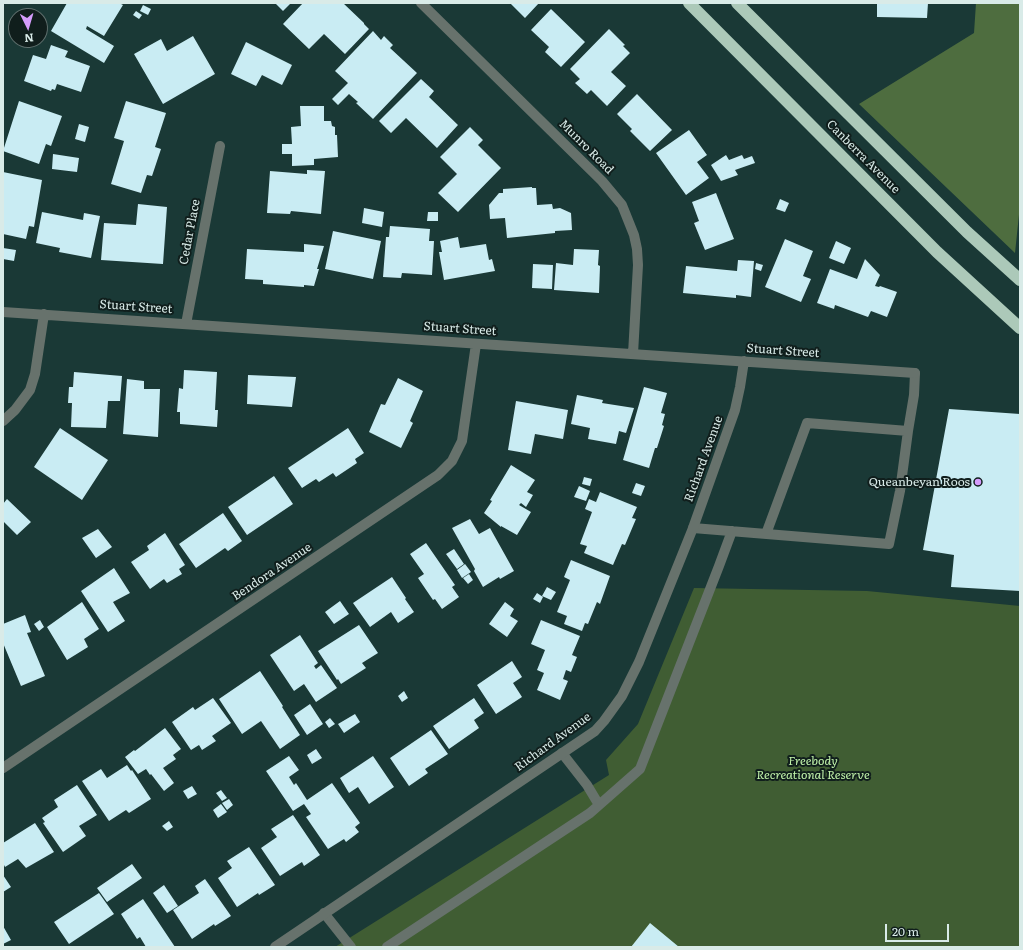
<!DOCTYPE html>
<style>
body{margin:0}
#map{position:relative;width:1023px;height:950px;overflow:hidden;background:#1a3936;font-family:Literata,serif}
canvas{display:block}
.frame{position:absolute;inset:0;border:4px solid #d9ebe8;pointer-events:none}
.north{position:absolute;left:8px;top:8px;width:40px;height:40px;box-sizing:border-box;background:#101e1c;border:1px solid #60706e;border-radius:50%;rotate:175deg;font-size:11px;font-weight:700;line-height:16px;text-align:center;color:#d9ebe8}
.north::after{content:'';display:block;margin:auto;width:14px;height:18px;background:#d49cfb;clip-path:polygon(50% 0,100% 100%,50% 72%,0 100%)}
.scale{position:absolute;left:885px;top:924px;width:64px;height:18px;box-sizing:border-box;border:2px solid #d9ebe8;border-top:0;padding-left:5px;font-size:12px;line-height:14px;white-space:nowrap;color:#d9ebe8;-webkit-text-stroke:3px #101e1c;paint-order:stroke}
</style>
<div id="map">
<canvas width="1023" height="950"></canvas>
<div class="frame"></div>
<div class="north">N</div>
<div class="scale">20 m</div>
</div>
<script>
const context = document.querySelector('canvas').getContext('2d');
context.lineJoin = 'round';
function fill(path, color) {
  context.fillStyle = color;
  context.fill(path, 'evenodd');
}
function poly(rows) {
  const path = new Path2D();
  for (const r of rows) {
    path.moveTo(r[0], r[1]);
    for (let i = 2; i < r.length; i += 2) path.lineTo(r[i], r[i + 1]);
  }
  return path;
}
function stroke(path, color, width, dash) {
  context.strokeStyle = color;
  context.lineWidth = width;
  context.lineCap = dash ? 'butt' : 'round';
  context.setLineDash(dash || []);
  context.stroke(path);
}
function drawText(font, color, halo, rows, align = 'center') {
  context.font = font + ' Literata,serif';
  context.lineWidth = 4;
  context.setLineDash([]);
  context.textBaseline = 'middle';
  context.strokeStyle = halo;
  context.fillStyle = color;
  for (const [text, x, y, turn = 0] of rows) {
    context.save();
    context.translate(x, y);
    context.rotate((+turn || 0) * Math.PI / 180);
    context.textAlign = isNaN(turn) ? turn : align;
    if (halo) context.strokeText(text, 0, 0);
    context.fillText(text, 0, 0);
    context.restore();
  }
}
fill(poly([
 [694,588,867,591,1020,606,1020,947,335,947,609,775,606,760,638,724]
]), '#405d33');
fill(poly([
 [976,3,1020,3,1020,205,1015,253,859,104,974,33]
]), '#4e6d3f');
fill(poly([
 [67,3,119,3,123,5,104,36,87,26,86,29,114,46,104,63,51,31],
 [275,3,291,3,283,11],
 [303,3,343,3,364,23,364,24,369,29,345,54,324,34,309,49,283,24],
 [510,3,539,3,525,18],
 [877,3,928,3,927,18,877,17],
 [143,5,151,9,148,15,140,11],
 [551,9,585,42,561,67,545,52,549,47,531,30],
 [136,11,142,15,139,19,133,15],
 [609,29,625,45,623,46,630,53,611,72,626,86,607,106,591,90,587,94,575,83,580,79,570,69],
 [373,31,381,40,384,36,393,45,390,48,417,73,373,119,356,103,358,102,349,94,338,105,332,99,348,83,335,71],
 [193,36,215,74,163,104,134,54,161,39,167,51],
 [246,42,292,65,282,85,262,75,256,86,231,74],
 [51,45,68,51,65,57,90,66,81,92,57,84,55,90,52,89,51,91,24,81,33,55,46,59],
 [421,79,434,91,429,97,458,125,437,148,406,118,391,133,379,121],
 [637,94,672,130,650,151,630,131,632,129,617,114],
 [19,101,62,116,51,146,46,144,39,164,3,151],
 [126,101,166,113,155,147,161,149,152,176,147,175,141,193,111,184,124,141,114,138],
 [300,106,324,106,324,121,331,121,332,126,335,127,335,135,337,135,338,157,314,159,314,165,292,166,292,154,282,154,282,144,292,144,291,127,301,126],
 [79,124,89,127,85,142,75,139],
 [470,127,483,140,478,145,501,168,458,212,438,193,457,174,440,157],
 [689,130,707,155,697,162,709,178,686,195,656,153],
 [53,154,79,158,77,172,52,169],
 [726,155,729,160,742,155,744,159,752,156,755,163,735,170,738,175,721,181,711,165],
 [307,170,325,171,321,214,291,211,290,214,267,213,270,171,307,174],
 [3,172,42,180,34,227,29,226,26,239,3,234],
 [532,187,532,188,536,188,537,205,552,204,553,209,560,208,571,213,572,230,555,231,555,233,507,238,505,218,490,219,489,205,499,193,503,193,503,189],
 [716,193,734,239,705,250,694,223,699,221,692,202],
 [780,199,789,203,785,212,776,209],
 [138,204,167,207,163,264,101,260,104,223,136,225],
 [364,208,384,212,382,227,362,223],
 [42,212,83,220,84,213,100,216,91,258,59,252,60,248,36,243],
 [428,212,438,212,438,221,427,221],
 [390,226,430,229,429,241,434,241,432,275,402,273,401,278,383,277,386,237,389,237],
 [333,231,381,241,373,279,325,269],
 [458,237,460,248,486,244,489,260,492,259,495,271,444,280,439,252,442,252,440,241],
 [785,239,813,251,803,276,811,279,801,302,765,287],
 [836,241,851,248,844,264,829,258],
 [304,244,324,246,317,269,319,269,314,286,304,285,304,287,263,284,263,280,245,279,247,249,304,252],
 [3,248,16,250,14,261,3,259],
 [574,249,599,250,598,265,600,266,599,293,554,290,556,263,573,265],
 [865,259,880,275,875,286,879,287,880,286,897,292,887,317,871,311,868,317,835,305,834,309,817,303,830,269,857,279],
 [738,260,754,261,751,297,736,295,736,298,683,293,686,266,737,271],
 [756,263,763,265,761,271,755,269],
 [533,264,553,265,552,289,532,288],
 [184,370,217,372,215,410,218,410,217,427,180,424,180,412,177,412,179,388,183,389],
 [74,372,122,376,120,401,108,401,106,428,71,427,72,403,68,403,69,387,73,387],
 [248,375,296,377,292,407,247,404],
 [398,378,423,391,410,421,413,423,401,448,369,432,381,404,385,405],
 [127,379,144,381,144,389,160,389,158,437,123,434],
 [644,387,667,393,661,413,665,414,662,425,664,426,657,448,655,448,649,468,623,460],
 [577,395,603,400,602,403,634,408,626,433,619,431,616,444,588,439,590,428,571,424],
 [516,401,568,410,563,439,535,434,531,454,508,450],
 [949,409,1020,414,1020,591,951,587,954,555,923,550],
 [60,428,108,460,82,500,34,467],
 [348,428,364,453,355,459,357,463,336,477,333,473,319,482,316,479,302,488,288,468],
 [511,465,535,480,527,492,533,495,526,507,521,503,519,505,531,512,517,535,501,526,501,527,484,513,492,501,490,500],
 [274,476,293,504,247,535,228,507],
 [584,477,592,479,590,486,582,484],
 [636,483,645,486,641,496,632,493],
 [579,486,590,491,586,501,574,497],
 [600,492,637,507,632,518,636,519,625,545,622,544,613,565,584,553,587,546,580,544,592,512,585,509,589,499,596,502],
 [7,499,31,522,17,535,3,521,3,504],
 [223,513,242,541,228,551,225,548,196,568,179,544],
 [470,519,479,534,490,528,514,571,500,579,499,577,483,587,474,571,475,569,452,528],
 [98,529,112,547,96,558,82,538],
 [165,533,185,565,179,569,182,574,167,583,164,579,150,589,131,562,149,550,147,546],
 [426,543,455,585,452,587,459,597,442,609,435,599,433,600,418,578,424,574,410,554],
 [454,549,464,564,457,569,446,554],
 [571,560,610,576,600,604,597,602,588,624,585,623,582,631,564,624,567,616,557,612,570,580,564,577],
 [465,564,471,572,462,578,457,570],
 [114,568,130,593,113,602,125,621,108,632,81,591],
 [469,574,473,580,468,584,463,578],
 [392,577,406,598,405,599,414,612,398,623,391,612,370,627,353,603],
 [547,587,556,592,551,600,542,596],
 [537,593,543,597,540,603,533,599],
 [340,601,349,614,334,624,325,612],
 [82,602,99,629,84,639,88,647,67,660,47,627],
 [505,602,514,609,510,616,518,621,507,637,489,624],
 [25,615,31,632,27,633,45,676,21,686,3,643,3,624],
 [40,620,44,627,39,631,34,624],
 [541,620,580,636,572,655,577,657,571,672,566,670,563,679,568,681,560,700,537,690,544,673,537,670,545,650,531,644],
 [359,625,378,653,362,663,366,668,341,684,338,679,337,680,318,651],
 [300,635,318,663,314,666,316,669,321,665,337,688,316,702,304,684,294,691,270,655],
 [512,661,522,677,513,683,522,697,496,714,477,685],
 [260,671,283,706,282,707,300,735,280,749,261,721,242,734,219,699],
 [404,691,408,698,402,702,398,696],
 [213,698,231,723,212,736,216,741,202,750,199,745,191,750,172,722,193,707,195,710],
 [474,698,484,713,474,720,479,728,449,749,433,726],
 [310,704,323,724,307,735,294,715],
 [355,714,360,722,344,733,338,724],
 [330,718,335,724,329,728,325,722],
 [165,728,181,749,173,755,176,759,163,768,174,783,164,791,151,774,150,775,146,769,138,774,125,757,134,750,135,751],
 [431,730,448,754,425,769,428,773,409,786,390,758],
 [316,749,322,758,312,764,307,755],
 [289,756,299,770,289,777,294,785,296,783,307,800,332,783,360,823,355,827,359,832,346,842,344,839,328,849,306,817,311,814,304,804,293,811,266,771],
 [373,756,394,787,369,804,358,787,349,793,340,778],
 [127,765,131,771,132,770,151,799,129,813,126,810,109,821,82,781,101,769,107,778],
 [77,785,97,815,79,826,86,836,63,852,43,823,45,822,42,818,58,807,54,800],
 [192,786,197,794,188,799,183,791],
 [221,790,227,798,222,801,216,793],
 [229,799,233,805,227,810,222,803],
 [221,804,227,812,218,818,213,810],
 [293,815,320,855,304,866,302,862,280,876,261,848,277,837,271,829],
 [169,821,173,827,167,831,162,826],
 [35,823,54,852,26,868,18,859,5,867,3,863,3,843],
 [249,847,275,885,259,895,258,893,237,907,218,878,232,868,227,861],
 [132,864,142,878,107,902,97,888],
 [3,875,11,887,3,892],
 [205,879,231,916,215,926,214,924,192,939,173,910,199,893,195,886],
 [164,885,178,906,167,913,153,893],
 [99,893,114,914,69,944,54,922],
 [143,899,175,947,146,947,140,937,137,939,121,914],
 [650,923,679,947,631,947],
 [3,926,11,940,3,944]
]), '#c9ecf3');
stroke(poly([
 [908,431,914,395,915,373],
 [693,528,889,544,900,491,908,431,807,423,766,534],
 [562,753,587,785,599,805],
 [324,913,351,947],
 [387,947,590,813,640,769,719,566,732,531]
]), '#67726c', 10);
stroke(poly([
 [421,3,602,181,622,205,634,235,637,249,638,265,633,354],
 [3,312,915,373],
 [186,324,220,146],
 [3,421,15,410,30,390,35,374,44,314],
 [3,768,438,475,452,461,462,441,476,344],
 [275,947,595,731,604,721,622,696,639,662,693,528,735,410,740,387,744,361]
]), '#67726c', 10);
stroke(poly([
 [689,3,937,252,1020,328],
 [737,3,967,232,1020,280]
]), '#acc9b9', 12);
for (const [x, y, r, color] of [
 [978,482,4,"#d49cfb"]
]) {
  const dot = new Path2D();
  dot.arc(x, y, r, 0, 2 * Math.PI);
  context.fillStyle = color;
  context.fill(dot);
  stroke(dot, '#101e1c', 1.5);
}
drawText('12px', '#d9ebe8', '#101e1c', [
 ["Munro Road",586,147,45],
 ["Canberra Avenue",863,157,45],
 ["Cedar Place",190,232,-79],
 ["Stuart Street",136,307,4],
 ["Stuart Street",460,329,4],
 ["Stuart Street",783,351,4],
 ["Richard Avenue",704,459,-70],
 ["Bendora Avenue",272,572,-34],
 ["Richard Avenue",553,742,-36]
]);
drawText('12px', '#d9ebe8', '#101e1c', [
 ["Queanbeyan Roos",970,482]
], 'right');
drawText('italic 12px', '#c2f4ab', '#101e1c', [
 ["Freebody",813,761],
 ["Recreational Reserve",813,775]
]);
</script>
